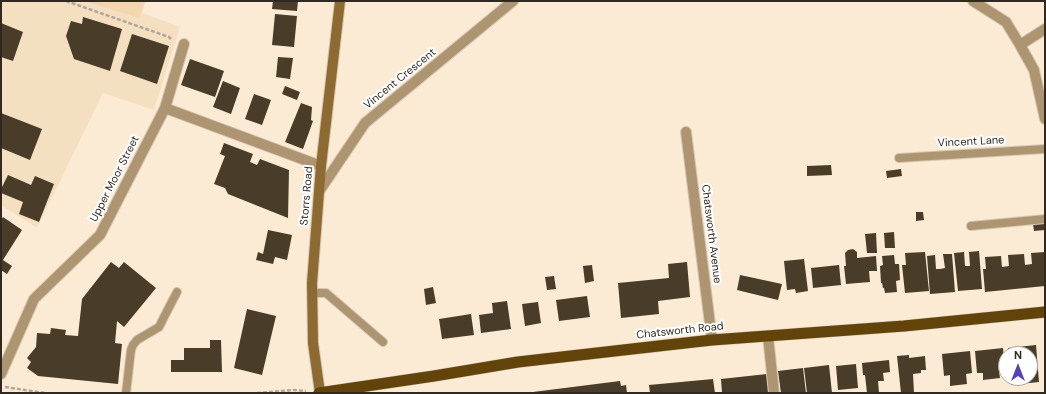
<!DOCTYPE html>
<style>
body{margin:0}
#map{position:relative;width:1046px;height:394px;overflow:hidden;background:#fcebd4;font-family:"DM Sans",sans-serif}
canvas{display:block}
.frame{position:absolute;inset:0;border:2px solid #302921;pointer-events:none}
.north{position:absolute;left:998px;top:346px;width:40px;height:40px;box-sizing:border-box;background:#fff;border:1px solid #aca9a6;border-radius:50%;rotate:0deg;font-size:11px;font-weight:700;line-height:16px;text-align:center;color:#302921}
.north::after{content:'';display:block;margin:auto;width:14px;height:18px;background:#5840b8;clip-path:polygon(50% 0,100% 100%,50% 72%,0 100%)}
</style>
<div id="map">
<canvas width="1046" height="394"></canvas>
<div class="frame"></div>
<div class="north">N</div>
</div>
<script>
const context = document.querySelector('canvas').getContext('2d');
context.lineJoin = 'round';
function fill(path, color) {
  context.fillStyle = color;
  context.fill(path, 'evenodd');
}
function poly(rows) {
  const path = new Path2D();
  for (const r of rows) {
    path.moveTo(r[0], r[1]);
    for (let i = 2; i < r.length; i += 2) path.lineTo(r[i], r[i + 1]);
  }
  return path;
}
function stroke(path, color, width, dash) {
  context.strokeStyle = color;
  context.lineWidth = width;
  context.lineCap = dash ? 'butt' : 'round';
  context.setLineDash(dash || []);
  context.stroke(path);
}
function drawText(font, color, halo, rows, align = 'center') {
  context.font = font + ' "DM Sans",sans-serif';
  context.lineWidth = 4;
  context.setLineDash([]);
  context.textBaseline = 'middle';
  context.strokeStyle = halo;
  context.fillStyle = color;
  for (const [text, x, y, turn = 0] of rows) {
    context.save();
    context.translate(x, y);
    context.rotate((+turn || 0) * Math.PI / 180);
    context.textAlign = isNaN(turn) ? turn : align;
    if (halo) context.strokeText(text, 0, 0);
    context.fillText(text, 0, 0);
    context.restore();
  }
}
fill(poly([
 [1,1,146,1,142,13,180,27,154,110,103,93,37,228,1,205]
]), '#f4dfc1');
fill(poly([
 [84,1,145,1,139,18]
]), '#f4d6ac');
fill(poly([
 [273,1,298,1,297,11,272,9],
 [275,14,297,16,294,47,272,45],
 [83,17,122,29,110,71,74,59,66,36,71,21,82,24],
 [1,23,23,32,13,61,1,57],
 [132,34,169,46,157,84,120,71],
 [278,57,293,58,290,79,276,77],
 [190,59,224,71,215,97,181,85],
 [223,81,240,88,231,114,213,107],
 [285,86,300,92,297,100,282,94],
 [254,94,271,100,262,125,245,119],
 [301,103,312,107,311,120,313,121,303,149,285,142],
 [1,113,42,129,30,160,1,148],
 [224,143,253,154,250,162,257,165,260,159,289,170,288,218,228,194,225,188,214,184,225,156,220,154],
 [831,165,832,175,807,176,807,166],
 [901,169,902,176,887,178,886,171],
 [8,175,31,185,35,176,54,184,39,222,19,214,23,202,1,193,1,189],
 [916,212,923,212,924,220,916,221],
 [3,217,22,230,3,260,12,266,7,274,1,270,1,220],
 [1045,223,1045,230,1034,231,1033,224],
 [268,230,292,235,287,260,275,257,273,264,256,260,258,252,263,254],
 [894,232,895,248,885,248,884,233],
 [876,233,877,253,867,253,865,234],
 [853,249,857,252,857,258,876,256,877,271,869,271,870,282,846,284,844,266,846,266,845,253,848,250],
 [979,251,982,289,958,291,954,253,964,252,965,266,970,266,969,252],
 [925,252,929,291,905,293,902,265,906,265,905,253],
 [1045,252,1045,286,985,292,983,269,986,269,985,257,1001,256,1002,267,1009,266,1008,255,1024,254,1025,265,1032,264,1031,253],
 [943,254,952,254,955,292,930,294,927,256,935,255,936,269,940,269,945,268],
 [894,255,895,264,899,264,900,280,896,281,897,292,885,293,884,288,883,288,882,283,881,283,880,266,883,265,882,256],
 [804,259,808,291,796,293,795,289,787,290,784,261],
 [111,262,119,268,124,262,156,288,124,327,117,321,115,343,122,344,118,384,38,376,27,368,31,362,27,358,36,347,37,333,50,334,51,328,66,330,65,335,78,336,82,299],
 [687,262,690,297,658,301,659,314,621,318,618,283,669,278,668,264],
 [592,265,594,281,585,283,583,266],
 [839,265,841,285,813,288,811,268],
 [740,275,782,284,778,300,737,290],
 [554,276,556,289,547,290,545,277],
 [433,287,436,303,426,305,424,289],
 [587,296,590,317,559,321,556,300],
 [507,301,511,329,481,333,479,315,493,313,492,303],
 [538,302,541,323,525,326,522,304],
 [247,309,276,316,262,375,234,368],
 [471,314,474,335,442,339,439,319],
 [210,340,221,340,222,372,171,372,171,360,184,360,184,348,210,348],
 [1036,345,1039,382,1011,385,1011,378,1030,378,1030,354,1009,354,1008,348],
 [1003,348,1005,371,999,371,1000,378,983,380,983,373,977,373,975,351],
 [970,351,972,373,966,374,967,384,950,386,950,375,944,376,942,354],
 [909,355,909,358,925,356,926,370,921,370,921,373,913,374,914,393,901,393,897,356],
 [889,360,890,372,883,373,884,381,878,381,879,393,867,393,865,375,863,375,862,363],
 [856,364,858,388,838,390,836,366],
 [829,365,832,393,807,393,804,368],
 [803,368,806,393,781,393,778,371],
 [767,374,769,393,722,393,721,379],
 [713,379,715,393,650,393,649,385],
 [620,381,621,386,626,385,627,393,525,393]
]), '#493c29');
const service = poly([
 [899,158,1045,149],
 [971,226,1045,219],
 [312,293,326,293,383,342],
 [126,393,131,350,133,345,137,340,159,327,163,319,177,292]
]);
const minor = poly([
 [973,1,1006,22,1020,45,1034,70,1045,119],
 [1020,45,1045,29],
 [165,108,321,166],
 [686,132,712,340],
 [320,190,365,123,513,1],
 [768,336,774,393],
 [1,374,34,299,100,235,165,108,184,44]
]);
const secondary = poly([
 [320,393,313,343,312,283,321,166,340,1]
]);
const trunk = poly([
 [319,393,434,376,518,362,632,349,712,340,904,326,1045,312]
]);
stroke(service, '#d7c8b4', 10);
stroke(minor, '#d7c8b4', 12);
stroke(secondary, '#d7c8b4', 12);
stroke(trunk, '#d7c8b4', 12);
stroke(poly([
 [66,1,169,37,171,39],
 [5,387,45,393],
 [257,393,293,390,306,391]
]), '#b4a795', 2.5, [4, 2]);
stroke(service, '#ae9572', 8);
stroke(minor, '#ae9572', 10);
stroke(secondary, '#8e6a33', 10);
stroke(trunk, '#62430a', 11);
drawText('11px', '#302921', '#fff', [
 ["Vincent Crescent",400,79,-39],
 ["Vincent Lane",971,142,-3],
 ["Upper Moor Street",115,179,-63],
 ["Storrs Road",307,196,-85],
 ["Chatsworth Avenue",711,234,83],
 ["Chatsworth Road",680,331,-6]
]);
</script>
